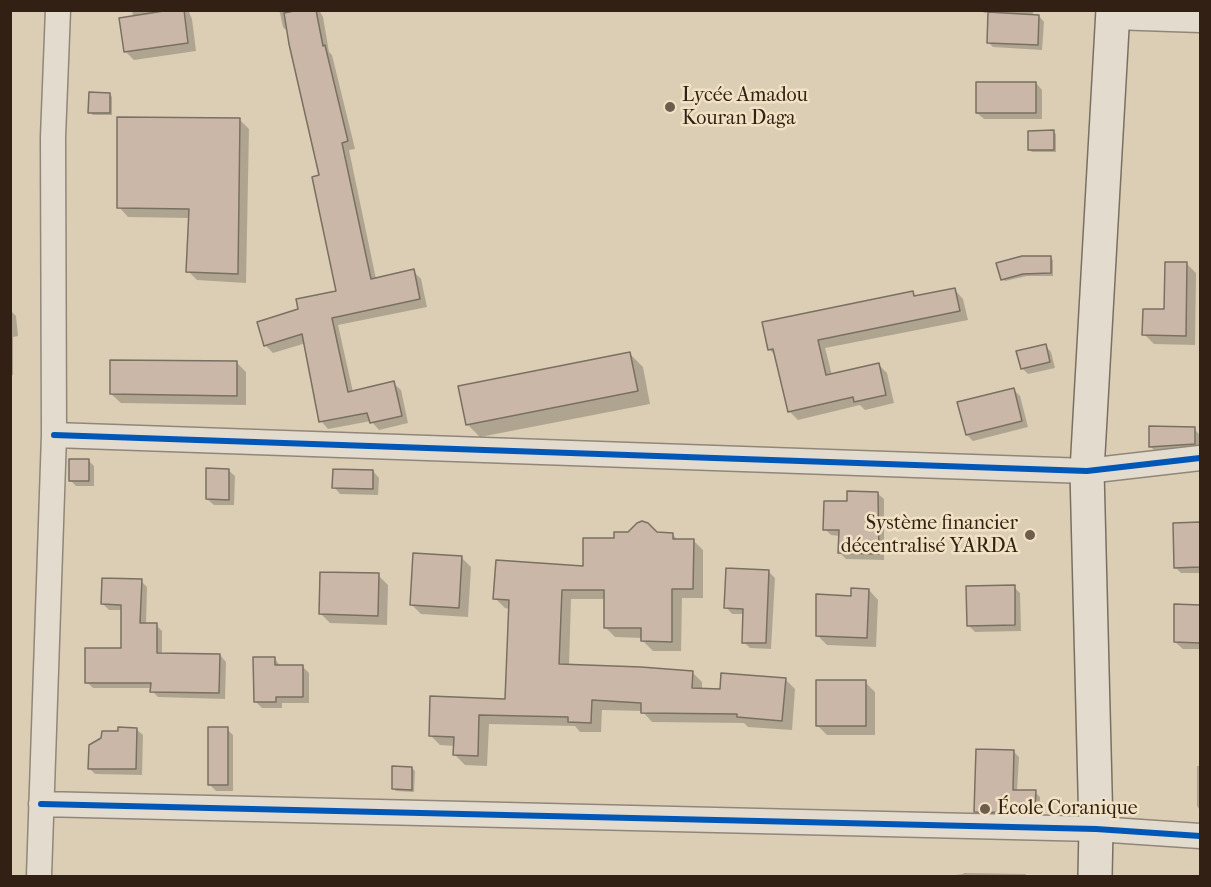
<!DOCTYPE html>
<meta charset="utf-8">
<style>
body{margin:0}
#map{position:relative;width:1211px;height:887px;overflow:hidden;background:#dbceb5;font-family:"IM FELL French Canon",serif}
canvas{display:block}
.frame{position:absolute;inset:0;border:12px solid #332015;pointer-events:none}
</style>
<div id="map">
<canvas width="1211" height="887"></canvas>
<div class="frame"></div>
</div>
<script>
const context = document.querySelector('canvas').getContext('2d');
context.lineJoin = 'round';
function fill(path, color) {
  context.fillStyle = color;
  context.fill(path, 'evenodd');
}
function poly(rows) {
  const path = new Path2D();
  for (const r of rows) {
    path.moveTo(r[0], r[1]);
    for (let i = 2; i < r.length; i += 2) path.lineTo(r[i], r[i + 1]);
  }
  return path;
}
function stroke(path, color, width, dash) {
  context.strokeStyle = color;
  context.lineWidth = width;
  context.lineCap = dash ? 'butt' : 'round';
  context.setLineDash(dash || []);
  context.stroke(path);
}
function drawText(font, color, halo, rows, align = 'center') {
  context.font = font + ' "IM FELL French Canon",serif';
  context.lineWidth = 5;
  context.setLineDash([]);
  context.textBaseline = 'middle';
  context.strokeStyle = halo;
  context.fillStyle = color;
  for (const [text, x, y, turn = 0] of rows) {
    context.save();
    context.translate(x, y);
    context.rotate((+turn || 0) * Math.PI / 180);
    context.textAlign = isNaN(turn) ? turn : align;
    if (halo) context.strokeText(text, 0, 0);
    context.fillText(text, 0, 0);
    context.restore();
  }
}
fill(poly([
 [132,10,188,10,192,19,196,51,134,60,125,51,133,17],
 [278,10,319,10,323,17,329,52,332,55,355,149,349,150,376,279,413,271,421,279,427,307,338,325,353,392,393,383,401,390,408,423,379,430,371,421,328,429,321,421,306,343,273,353,265,345,299,310,338,292,321,176,289,33,283,27,280,13],
 [982,10,1033,10,1033,16,1039,16,1044,22,1042,50,993,47,988,42,990,13,984,13],
 [1036,83,1042,90,1042,119,984,119,977,113],
 [110,94,112,97,112,115,93,115,90,112],
 [240,120,249,129,246,283,197,280,188,271,190,218,128,217,119,207],
 [1053,132,1056,134,1056,152,1032,152,1029,149],
 [1050,258,1053,260,1053,276,1027,276,1005,281,1002,279],
 [1187,264,1196,273,1195,345,1154,344,1144,334,1166,310],
 [955,290,963,299,968,320,825,348,832,375,878,364,887,373,894,403,865,410,860,405,798,420,789,411,776,356,769,349,912,293,917,297],
 [10,310,16,316,18,336,13,337,13,375,10,375],
 [1045,345,1051,352,1055,368,1028,374,1022,368],
 [630,354,643,367,650,404,480,437,467,424],
 [236,362,246,372,246,405,121,403,111,394],
 [1014,390,1020,396,1028,427,973,441,967,435],
 [1194,429,1200,435,1200,450,1157,453,1151,447],
 [88,460,94,466,94,486,76,486,70,480],
 [228,470,235,476,234,505,214,505,207,499],
 [373,471,379,478,378,495,340,494,334,487],
 [877,493,884,499,884,560,846,559,840,553,840,536,831,535,825,529,848,503],
 [1200,523,1200,573,1181,573,1175,567,1174,524],
 [657,534,672,534,678,540,693,540,703,550,703,598,682,598,681,651,653,651,643,641,643,638,615,637,605,627,606,599,571,599,569,666,692,672,702,682,702,690,721,691,785,679,795,689,792,730,748,727,744,723,652,722,642,711,602,710,601,732,580,732,575,726,489,724,487,766,465,765,455,755,455,746,440,745,430,735,506,700,510,609,505,608,495,598,584,567,615,540],
 [461,557,471,567,468,617,421,614,411,604],
 [769,572,775,578,771,649,750,648,744,642,744,614,732,614,726,607],
 [378,575,388,585,387,625,330,623,321,614],
 [141,581,147,587,146,625,156,625,162,631,162,654,220,655,226,662,225,699,158,697,152,691,152,688,93,688,87,682,122,650,122,610,109,610,103,604],
 [1014,587,1020,593,1021,631,975,632,968,625],
 [869,590,878,600,876,647,827,645,817,635,852,598],
 [1175,606,1200,606,1200,649,1183,649,1175,642],
 [275,659,281,667,303,667,309,673,309,703,282,703,282,708,262,708,255,701],
 [865,682,875,692,875,735,827,735,817,725],
 [136,729,143,735,142,775,95,774,89,768],
 [227,729,233,735,233,791,216,791,210,785],
 [1014,752,1019,757,1017,791,1035,792,1040,797,1040,815,1033,814,1033,818,980,816,975,811],
 [1197,766,1200,766,1200,810,1197,806],
 [412,768,415,771,414,792,396,791,393,788],
 [964,873,1025,874,1028,876,947,876,963,874]
]), '#0003');
const building = poly([
 [170,10,184,10,188,43,124,52,119,18,170,10],
 [299,10,316,10,323,46,325,45,348,141,342,143,371,279,414,269,420,299,332,318,348,392,394,381,402,416,370,423,367,413,319,422,302,334,264,346,257,322,298,309,296,299,336,291,312,177,319,175,289,44,284,13,299,10],
 [988,12,1039,15,1038,45,987,43,988,12],
 [976,82,1036,82,1036,113,976,113,976,82],
 [89,92,110,93,110,113,88,113,89,92],
 [117,117,240,118,238,274,186,272,189,209,117,208,117,117],
 [1054,130,1054,150,1028,150,1028,131,1054,130],
 [1022,256,1051,256,1051,273,1023,274,1001,280,996,263,1022,256],
 [1165,262,1187,262,1186,336,1142,335,1143,309,1164,309,1165,262],
 [955,288,960,311,818,340,826,375,879,363,886,395,854,402,853,397,788,412,773,349,768,350,762,322,913,291,914,296,955,288],
 [1046,344,1050,362,1021,369,1016,351,1046,344],
 [630,352,638,391,466,425,458,386,630,352],
 [110,360,237,361,237,396,110,394,110,360],
 [1014,388,1022,421,966,435,957,402,1014,388],
 [1149,426,1195,427,1195,444,1149,447,1149,426],
 [69,459,89,459,89,481,69,481,69,459],
 [206,468,229,469,229,500,206,499,206,468],
 [333,469,373,470,373,489,332,488,333,469],
 [847,491,878,492,879,554,838,553,839,530,823,530,824,501,847,501,847,491],
 [642,521,648,523,657,532,673,533,673,539,694,539,693,589,672,589,672,642,641,641,641,628,604,628,604,590,562,590,559,664,641,667,693,671,692,688,720,689,721,673,786,678,782,721,737,717,737,714,641,713,641,703,592,700,591,723,568,722,568,717,479,715,478,756,453,755,454,737,429,736,430,696,505,699,509,600,493,599,496,560,583,566,583,538,614,538,614,532,628,532,637,523,642,521],
 [1200,522,1200,567,1174,568,1173,523,1200,522],
 [413,553,462,556,459,608,410,605,413,553],
 [726,568,769,570,766,643,742,643,743,609,724,608,726,568],
 [320,572,379,573,378,616,319,614,320,572],
 [102,578,142,579,140,623,157,623,157,653,220,654,219,693,150,692,151,683,85,683,85,648,121,648,121,605,101,604,102,578],
 [1015,585,1015,625,967,626,966,586,1015,585],
 [851,588,869,589,867,638,816,636,816,594,851,596,851,588],
 [1174,604,1200,605,1200,643,1174,642,1174,604],
 [253,657,275,657,275,665,303,665,303,697,276,697,276,702,254,702,253,657],
 [816,680,866,680,866,726,816,726,816,680],
 [118,727,137,728,136,769,88,769,89,745,101,738,102,731,118,731,118,727],
 [208,727,228,727,228,785,208,785,208,727],
 [976,749,1014,750,1013,790,1036,790,1035,810,1029,810,1029,813,974,812,976,749],
 [392,766,412,767,412,790,392,789,392,766]
]);
fill(building, '#cab7a7');
stroke(building, '#797062', 1.5);
const street = poly([
 [1113,17,1200,20],
 [54,435,1087,471,1200,458],
 [41,804,1096,829,1200,836],
 [39,876,54,435,53,137,58,10]
]);
const secondary = poly([
 [1095,876,1096,829,1087,471,1113,10]
]);
stroke(street, '#918778', 27);
stroke(secondary, '#797062', 36);
stroke(street, '#e2dbce', 24);
stroke(secondary, '#e2dbce', 33);
stroke(poly([
 [54,435,1087,471,1200,458],
 [41,804,1096,829,1200,836]
]), '#0057b8', 6);
for (const [x, y, r, color] of [
 [670,107,6,"#6e5d4d"],
 [1030,535,6,"#6e5d4d"],
 [985,809,6,"#6e5d4d"]
]) {
  const dot = new Path2D();
  dot.arc(x, y, r, 0, 2 * Math.PI);
  context.fillStyle = color;
  context.fill(dot);
  stroke(dot, '#f1e2c5', 2);
}
drawText('20px', '#332015', '#f1e2c5', [
 ["Lycée Amadou",682,96],
 ["Kouran Daga",682,119],
 ["Système financier",1018,524,"right"],
 ["décentralisé YARDA",1018,547,"right"],
 ["École Coranique",997,809]
], 'left');
</script>
